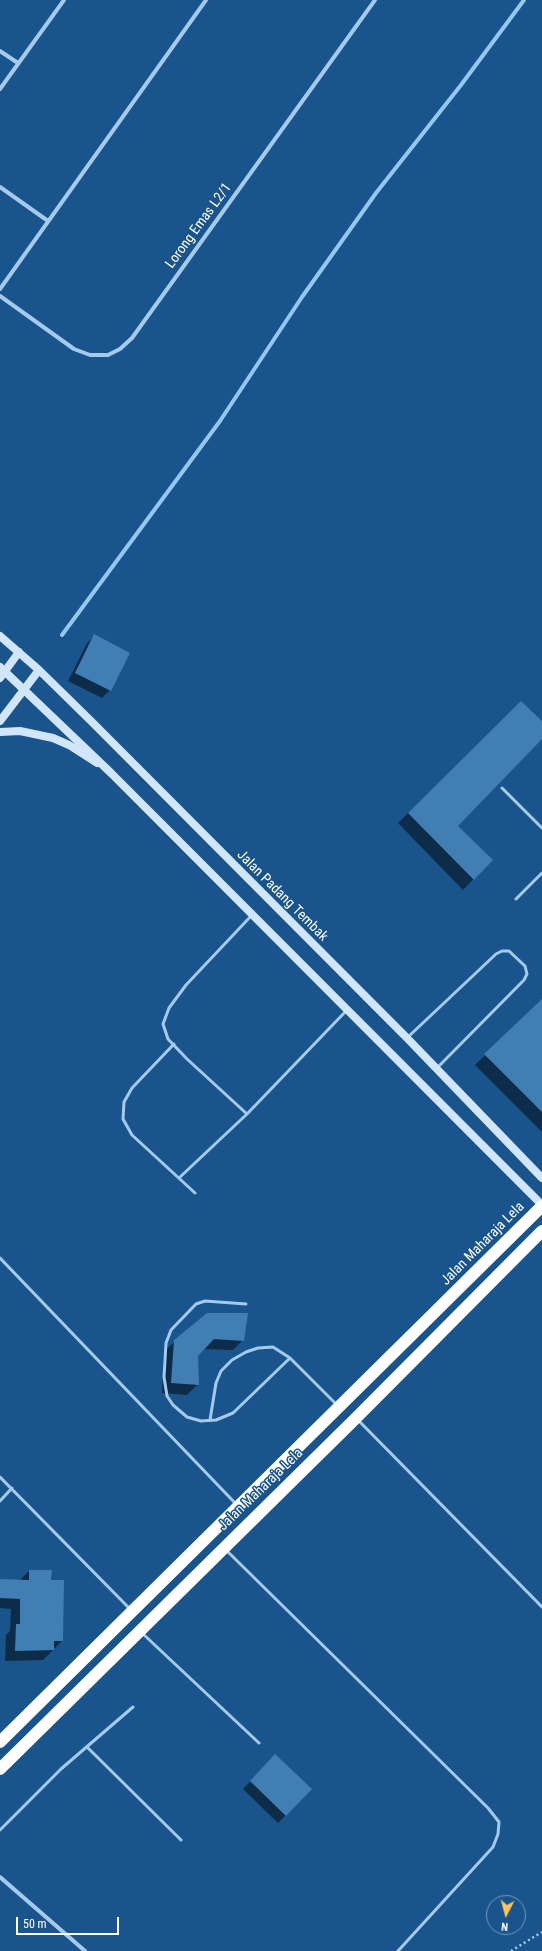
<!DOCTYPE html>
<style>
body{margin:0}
#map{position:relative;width:542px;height:1951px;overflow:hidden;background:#19548c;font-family:"Roboto Condensed",sans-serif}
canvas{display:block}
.north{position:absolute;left:486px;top:1895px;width:40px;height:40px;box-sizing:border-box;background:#19548c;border:1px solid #7598ba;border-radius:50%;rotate:186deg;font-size:11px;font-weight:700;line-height:16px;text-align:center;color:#fff}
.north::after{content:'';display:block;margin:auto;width:14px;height:18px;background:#ffc461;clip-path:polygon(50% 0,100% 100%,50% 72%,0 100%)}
.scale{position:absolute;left:16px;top:1917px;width:103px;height:18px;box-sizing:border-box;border:2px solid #fff;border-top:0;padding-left:5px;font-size:12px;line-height:14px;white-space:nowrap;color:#fff;-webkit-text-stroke:3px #19548c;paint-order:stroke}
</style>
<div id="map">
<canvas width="542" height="1951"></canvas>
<div class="north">N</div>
<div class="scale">50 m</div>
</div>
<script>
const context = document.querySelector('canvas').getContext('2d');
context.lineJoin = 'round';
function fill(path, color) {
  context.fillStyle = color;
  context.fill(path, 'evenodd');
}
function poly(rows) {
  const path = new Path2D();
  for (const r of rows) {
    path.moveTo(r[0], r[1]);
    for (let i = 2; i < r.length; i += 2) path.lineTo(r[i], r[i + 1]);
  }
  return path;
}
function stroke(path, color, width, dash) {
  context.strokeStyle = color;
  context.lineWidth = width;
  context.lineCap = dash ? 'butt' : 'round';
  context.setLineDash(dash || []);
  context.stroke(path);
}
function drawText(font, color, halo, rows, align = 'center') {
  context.font = font + ' "Roboto Condensed",sans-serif';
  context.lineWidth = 3;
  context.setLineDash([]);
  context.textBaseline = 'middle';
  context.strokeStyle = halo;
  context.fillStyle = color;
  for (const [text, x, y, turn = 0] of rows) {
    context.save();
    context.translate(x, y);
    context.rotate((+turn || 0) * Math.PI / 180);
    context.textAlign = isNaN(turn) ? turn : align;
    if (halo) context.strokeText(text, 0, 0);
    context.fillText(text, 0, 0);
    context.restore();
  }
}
fill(poly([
 [95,636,110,690,102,698,68,681,87,643],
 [521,702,542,722,542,738,457,826,492,860,463,890,398,823],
 [542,1000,542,1131,541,1131,475,1065],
 [207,1314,243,1340,233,1350,203,1349,197,1355,198,1384,187,1395,162,1393,164,1351],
 [29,1571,50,1581,62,1641,43,1660,5,1661,6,1635,10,1631,11,1609,0,1608,0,1581,20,1580],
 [268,1763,286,1815,278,1823,243,1789]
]), '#0007');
stroke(poly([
 [62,635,220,421,302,297,376,193,461,85,524,0]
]), '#96c7f0', 4);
fill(poly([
 [94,634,130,653,111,691,75,673],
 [521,701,542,721,542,739,458,826,493,860,474,880,408,813],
 [542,999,542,1112,484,1054],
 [207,1313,248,1313,244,1341,214,1339,198,1356,199,1385,171,1383,174,1340],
 [29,1570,52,1570,51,1580,64,1580,63,1641,54,1641,54,1650,15,1651,16,1624,20,1624,20,1599,0,1598,0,1579,29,1580],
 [275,1754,312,1789,286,1816,250,1781]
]), '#417eb4');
stroke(poly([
 [511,1951,542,1932]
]), '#a4cbee', 2.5, [2, 3]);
stroke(poly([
 [502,788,542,828],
 [516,899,542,873],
 [408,1037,496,954,502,951,509,951,525,966,527,974,524,980,438,1067],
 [174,1044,132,1088,124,1102,123,1119,132,1135,195,1193],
 [247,1114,187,1059,168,1039,163,1024,169,1008,186,985,252,915],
 [179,1178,247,1114,347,1010],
 [0,1258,236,1504],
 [246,1304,205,1301,196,1304,171,1330,166,1343,164,1377,167,1396,173,1405,187,1417,201,1421,216,1420,233,1413,290,1358],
 [210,1420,216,1383,221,1371,232,1360,246,1352,258,1348,273,1347,290,1358,337,1405],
 [358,1420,542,1607],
 [0,1477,130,1609],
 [0,1501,12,1488],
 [226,1550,488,1808,499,1822,498,1834,493,1847,398,1951],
 [142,1633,259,1743],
 [87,1747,181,1840],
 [0,1830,61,1769,133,1707]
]), '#a4cbee', 3);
stroke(poly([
 [0,51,18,63],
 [0,89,64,0],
 [0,187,48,221],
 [0,289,206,0],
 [0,296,74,349,90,355,108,355,120,349,132,338,375,0],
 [0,1877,85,1951]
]), '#a4cbee', 4);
stroke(poly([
 [0,636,39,670,92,722,407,1038,542,1178],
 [0,667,111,773,542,1205],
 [0,678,19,652],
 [0,721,39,670],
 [0,732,20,731,53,738,69,745,97,763]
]), '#d1e6fa', 8);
stroke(poly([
 [0,1742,542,1206],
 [0,1769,356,1418,542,1231]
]), '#fff', 12);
drawText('14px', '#fff', '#19548c', [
 ["Lorong Emas L2/1",199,226,-54],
 ["Jalan Padang Tembak",282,896,45],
 ["Jalan Maharaja Lela",483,1244,-45],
 ["Jalan Maharaja Lela",261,1490,-44]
]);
</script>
